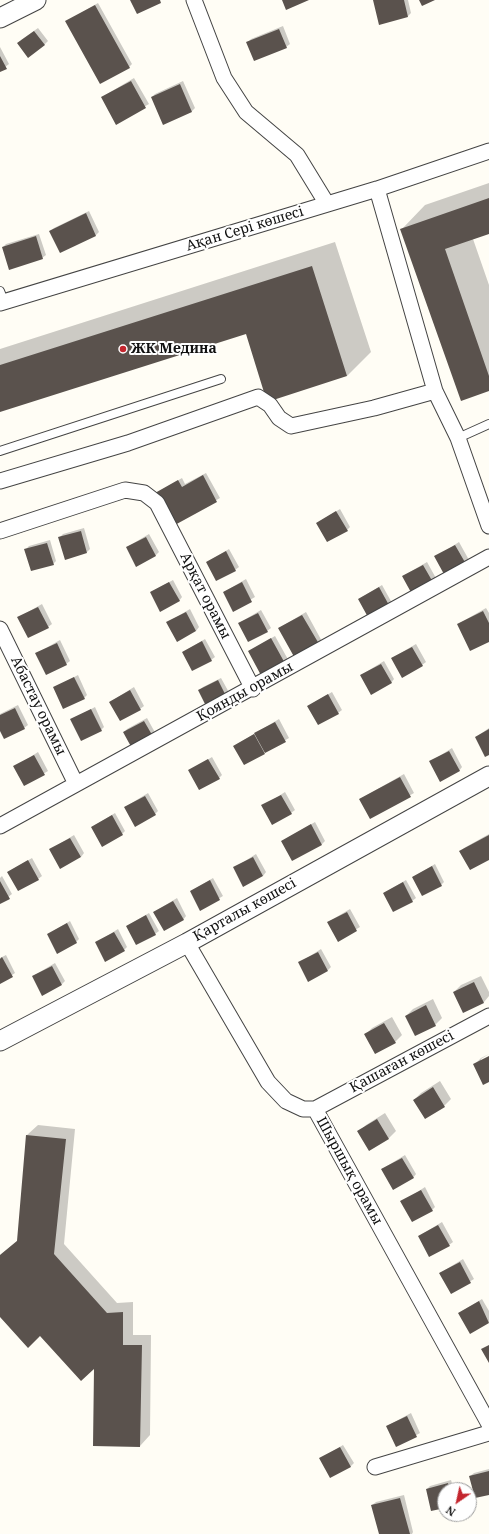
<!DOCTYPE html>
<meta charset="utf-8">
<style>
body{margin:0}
#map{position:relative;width:489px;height:1534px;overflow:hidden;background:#fffdf5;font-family:"Noto Serif",serif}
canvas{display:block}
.north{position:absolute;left:437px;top:1482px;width:40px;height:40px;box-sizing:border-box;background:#fff;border:1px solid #a0a0a0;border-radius:50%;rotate:214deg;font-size:11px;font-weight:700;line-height:16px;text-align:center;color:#111}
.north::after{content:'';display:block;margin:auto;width:14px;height:18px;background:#c4262e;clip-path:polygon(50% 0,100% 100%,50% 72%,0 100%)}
</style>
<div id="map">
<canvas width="489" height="1534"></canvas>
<div class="north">N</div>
</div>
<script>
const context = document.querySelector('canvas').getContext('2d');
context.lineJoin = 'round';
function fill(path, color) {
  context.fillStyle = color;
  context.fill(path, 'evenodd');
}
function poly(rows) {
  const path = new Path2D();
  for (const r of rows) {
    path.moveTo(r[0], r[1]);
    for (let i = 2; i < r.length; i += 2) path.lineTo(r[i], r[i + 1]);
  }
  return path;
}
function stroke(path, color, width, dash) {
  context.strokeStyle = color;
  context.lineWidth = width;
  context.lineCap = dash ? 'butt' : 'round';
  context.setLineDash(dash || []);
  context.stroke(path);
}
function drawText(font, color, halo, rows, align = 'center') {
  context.font = font + ' "Noto Serif",serif';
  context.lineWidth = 4;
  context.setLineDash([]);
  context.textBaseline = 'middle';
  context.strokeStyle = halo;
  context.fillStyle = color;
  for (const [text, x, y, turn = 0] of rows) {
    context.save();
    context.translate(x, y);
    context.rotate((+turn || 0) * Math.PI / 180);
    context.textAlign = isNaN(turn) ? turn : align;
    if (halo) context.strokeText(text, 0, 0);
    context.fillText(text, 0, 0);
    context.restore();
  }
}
fill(poly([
 [374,0,408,0,411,13,408,16,380,24],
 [98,3,132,64,129,67,67,21],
 [283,26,290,44,286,47,248,42,251,39],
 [38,28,48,41,44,45,21,40],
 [0,47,9,64,0,71],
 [134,78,149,104,116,123,102,97],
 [183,81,195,108,192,111,164,124,152,97,155,94],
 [489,183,489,233,473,239,489,285,489,390,402,229,425,205],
 [89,211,99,232,96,235,60,252,50,231,54,228],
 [39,234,46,255,42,258,3,247,6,244],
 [335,242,371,352,347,376,246,333,0,411,0,349],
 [206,473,220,498,173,525,156,493,182,478,185,484],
 [340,509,350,527,347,530,317,523],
 [84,528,90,549,87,552,65,558,59,538,63,534],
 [149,534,159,552,155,556,127,547],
 [50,540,56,561,53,564,26,549,29,546],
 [459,542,469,560,466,564,436,557],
 [229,549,239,567,235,570,207,562],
 [427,562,437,580,414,594,403,576],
 [246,579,255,597,233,610,224,592],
 [173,580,182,597,179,601,151,592],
 [382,585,392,603,389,606,359,599],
 [42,604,52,624,48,627,19,617],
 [486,608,489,613,489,641,458,624],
 [190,609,199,627,196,631,168,622],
 [261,610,271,628,267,631,239,623],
 [306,612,324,645,279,628],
 [275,636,290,663,286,666,249,651],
 [205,639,215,657,211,660,183,652],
 [60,640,70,661,66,664,37,653],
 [416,644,426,662,422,665,392,658],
 [384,661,394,679,391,683,361,675],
 [78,675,87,695,84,698,54,688],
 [221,678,231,696,199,691,203,687],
 [134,687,144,706,140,709,110,702],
 [332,692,342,710,338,713,308,706],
 [18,705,28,725,24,728,0,729,0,714],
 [95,707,104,727,101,730,71,720],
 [147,718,157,736,124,732,127,729],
 [279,719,289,738,244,764,234,746],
 [489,728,489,754,476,737],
 [452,748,462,767,459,771,430,762],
 [38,752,48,771,25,785,15,767],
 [212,757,222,775,219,778,189,771],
 [404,774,414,793,370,818,360,799],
 [285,792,295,810,291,813,263,806],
 [148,793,158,811,155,814,125,807],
 [115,813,125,831,122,834,92,827],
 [315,822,325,841,322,844,282,841],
 [489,834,489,859,461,851,464,848],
 [74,835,84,853,81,857,51,849],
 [256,854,266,872,263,876,234,868],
 [32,858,42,876,38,879,8,872],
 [435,864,444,882,441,885,413,877],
 [2,876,12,894,0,903,0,878],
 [213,878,223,896,201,909,191,891],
 [406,880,416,898,412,901,384,893],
 [177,898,186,916,183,920,154,912],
 [350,909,360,927,338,940,328,922],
 [149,913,159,931,155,934,127,926],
 [70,921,79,939,76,942,48,934],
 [118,929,127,947,124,950,96,943],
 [321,949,331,967,328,970,299,963],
 [6,955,15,973,0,983,0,958],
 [55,963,65,981,62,984,33,976],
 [481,976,489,992,489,996,484,1002,464,1012,454,992,461,985],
 [433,999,442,1018,435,1025,406,1016,413,1009],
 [392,1017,402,1035,395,1042,365,1035,372,1028],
 [489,1054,481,1059,481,1062,489,1057,489,1081,474,1065,481,1058],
 [440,1081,451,1099,444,1106,414,1100,421,1093],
 [385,1113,396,1131,389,1138,370,1150,359,1132,366,1125],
 [38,1125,75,1129,64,1244,117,1303,133,1302,133,1335,151,1335,150,1435,140,1446,95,1366,40,1335,0,1316,0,1255,18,1240,27,1135],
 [405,1155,416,1174,413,1178,382,1169],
 [425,1187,435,1207,432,1210,402,1202],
 [442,1222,453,1242,449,1245,419,1236],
 [463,1259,474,1279,451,1293,440,1273],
 [482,1299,489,1311,489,1322,470,1332,459,1313],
 [411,1413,420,1433,397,1446,387,1426],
 [343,1445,354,1463,350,1467,321,1458],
 [489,1469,489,1494,470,1476,474,1473],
 [451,1480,454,1490,445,1490,445,1507,427,1489,430,1486],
 [404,1495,413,1532,412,1534,380,1534,372,1505,376,1502]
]), '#0003');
fill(poly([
 [130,0,160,0,161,3,137,14],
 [282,0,309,0,286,10],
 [373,0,404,0,408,17,379,25],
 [419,0,435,0,422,6],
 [95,5,130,68,100,84,65,21],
 [279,29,287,48,254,61,246,42],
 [34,31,45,45,28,58,17,43],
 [0,56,7,69,0,72],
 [131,81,146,108,116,125,101,97],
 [180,84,192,112,163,125,151,97],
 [489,198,489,234,445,249,489,376,489,391,461,401,400,229],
 [86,213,96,236,60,253,49,231],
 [36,236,43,259,9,270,2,247],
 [312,266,347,376,267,402,246,334,0,412,0,365],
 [203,475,217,502,173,526,155,493,178,480,182,487],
 [336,511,348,531,327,542,316,523],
 [81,531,87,553,65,560,58,537],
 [146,537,156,556,136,567,126,547],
 [47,543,54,565,31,571,24,549],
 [455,545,466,564,445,576,434,556],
 [226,551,236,571,216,581,206,562],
 [423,565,434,584,413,596,402,576],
 [169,582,180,601,160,612,150,592],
 [242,582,252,602,233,612,223,592],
 [379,587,390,607,369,619,358,599],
 [38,607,49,628,28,638,17,617],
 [483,611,489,623,489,642,470,651,457,624],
 [186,612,196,631,177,642,166,622],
 [258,613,268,632,248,642,238,623],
 [302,615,322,649,297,662,278,628],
 [271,638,287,667,263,679,248,651],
 [202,641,212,661,192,671,182,652],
 [57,643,67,665,46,675,35,653],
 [412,647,423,666,402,678,391,658],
 [381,664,392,683,371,695,360,675],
 [74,677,85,699,63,709,53,687],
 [218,680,228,700,208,710,198,690],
 [130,690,141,710,120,721,109,702],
 [328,694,339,714,318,725,307,706],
 [15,708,25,729,4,739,0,731,0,715],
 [91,709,102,731,81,741,70,719],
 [144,721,155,740,134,752,123,732],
 [275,722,286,742,265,753,254,733],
 [489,729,489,755,485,757,475,737],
 [254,734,265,754,244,765,233,746],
 [449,751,460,771,440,782,429,761],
 [34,755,45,775,24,786,13,766],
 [208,759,220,779,199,790,188,770],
 [400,777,411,797,370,819,359,799],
 [281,795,292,814,272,825,261,805],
 [145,796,156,815,135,827,124,807],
 [112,815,123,835,102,847,91,827],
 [311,824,322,845,292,861,281,841],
 [489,835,489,860,470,870,459,851],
 [70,838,81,857,60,869,49,849],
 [253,857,263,876,243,887,233,867],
 [28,860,39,880,18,891,7,872],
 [432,866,442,886,422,896,412,877],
 [210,880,220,900,200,911,190,891],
 [0,881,10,899,0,904],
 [403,882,413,902,393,912,383,893],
 [173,901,184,920,164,931,153,912],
 [347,912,357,931,338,942,327,922],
 [146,915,156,935,136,945,126,926],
 [67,923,77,943,57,954,47,934],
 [114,932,125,951,105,962,95,942],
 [318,952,328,971,308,982,298,962],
 [2,957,13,977,0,984,0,959],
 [52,966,62,985,42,996,32,976],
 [474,982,484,1003,463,1013,453,992],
 [426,1005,436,1026,415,1036,405,1016],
 [384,1023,396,1043,375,1054,364,1034],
 [489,1056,489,1082,483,1085,473,1064],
 [433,1087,445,1107,425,1119,413,1100],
 [377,1119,389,1139,369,1151,357,1131],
 [26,1135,66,1139,54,1254,107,1313,123,1312,123,1345,142,1345,140,1447,93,1446,94,1369,81,1381,40,1336,28,1348,0,1317,0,1255,17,1241],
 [402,1158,414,1178,393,1190,381,1169],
 [421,1190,433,1211,412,1222,400,1201],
 [438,1225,450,1246,429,1257,418,1236],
 [460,1262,471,1283,451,1294,439,1273],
 [479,1301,489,1323,470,1334,458,1313],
 [489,1345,489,1363,481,1349],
 [407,1416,417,1437,396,1447,386,1426],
 [340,1447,351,1467,330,1478,319,1458],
 [489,1471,489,1495,475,1498,469,1476],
 [448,1483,450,1490,445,1490,445,1508,431,1511,426,1489],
 [400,1498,410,1534,379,1534,371,1505]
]), '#5a524d');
const service = poly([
 [0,291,4,301],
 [458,438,489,424],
 [0,451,221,379]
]);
const minor = poly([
 [194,0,224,78,246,112,297,155,327,204],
 [377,189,435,391,458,438,489,526],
 [0,303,377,189,489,151],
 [0,481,128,443,258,397,270,405,279,418,291,426,374,408,435,391],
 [0,531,125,490,144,493,157,503,253,689],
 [0,629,76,784],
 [0,826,489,557],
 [187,943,268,1082,286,1101,303,1109,315,1109,489,1424],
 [315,1109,489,1016],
 [375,1467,489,1433]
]);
const tertiary = poly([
 [0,18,36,0],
 [0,1041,187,943,489,776]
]);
stroke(service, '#444', 10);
stroke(minor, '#444', 17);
stroke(tertiary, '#444', 21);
stroke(service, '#fff', 8);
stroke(minor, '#fff', 15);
stroke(tertiary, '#fff', 19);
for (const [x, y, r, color] of [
 [123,349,4,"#c4262e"]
]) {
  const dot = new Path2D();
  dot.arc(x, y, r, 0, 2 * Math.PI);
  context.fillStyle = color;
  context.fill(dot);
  stroke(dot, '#fff', 1.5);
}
drawText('14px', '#111', '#fff', [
 ["Ақан Сері көшесі",245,229,-17],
 ["Арқат орамы",205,596,63],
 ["Қоянды орамы",245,692,-29],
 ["Абастау орамы",38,706,64],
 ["Қарталы көшесі",245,910,-29],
 ["Қашаған көшесі",402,1062,-28],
 ["Шыршық орамы",349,1171,61]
]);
drawText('bold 14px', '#111', '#fff', [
 ["ЖК Медина",131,349]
], 'left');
</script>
